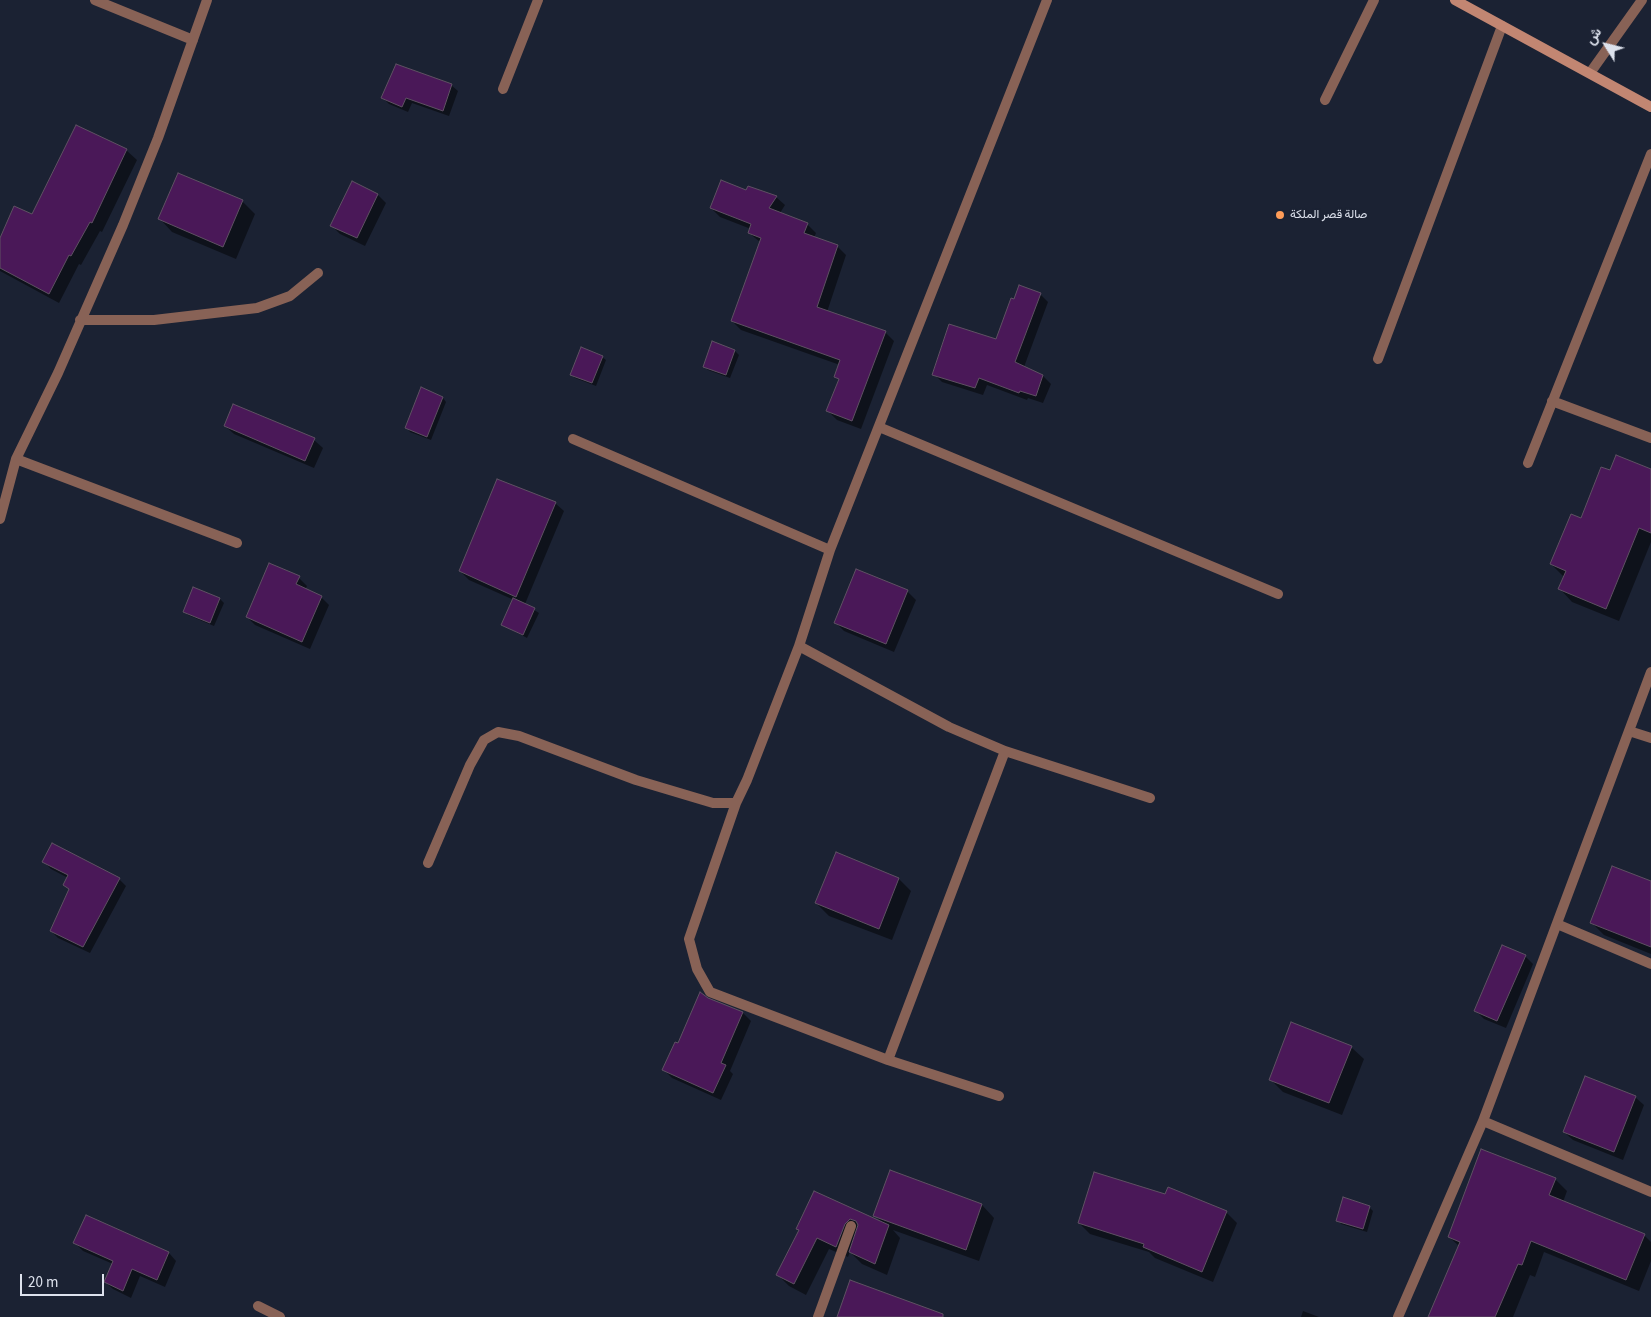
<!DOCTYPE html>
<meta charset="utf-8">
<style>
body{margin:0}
#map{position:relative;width:1651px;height:1317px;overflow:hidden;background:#1b2233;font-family:"Source Sans 3",Vazirmatn,sans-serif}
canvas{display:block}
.north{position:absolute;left:1581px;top:20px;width:50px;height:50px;-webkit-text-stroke:4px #1b2233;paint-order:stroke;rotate:306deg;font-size:14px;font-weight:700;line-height:20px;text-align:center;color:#dde2ed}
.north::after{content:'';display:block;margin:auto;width:18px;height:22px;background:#dde2ed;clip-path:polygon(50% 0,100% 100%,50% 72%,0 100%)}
.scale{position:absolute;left:20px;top:1274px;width:84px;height:22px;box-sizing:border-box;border:2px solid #dde2ed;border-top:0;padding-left:6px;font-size:15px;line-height:18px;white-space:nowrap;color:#dde2ed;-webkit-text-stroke:4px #1b2233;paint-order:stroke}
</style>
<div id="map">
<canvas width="1651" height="1317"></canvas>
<div class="north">ش</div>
<div class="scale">20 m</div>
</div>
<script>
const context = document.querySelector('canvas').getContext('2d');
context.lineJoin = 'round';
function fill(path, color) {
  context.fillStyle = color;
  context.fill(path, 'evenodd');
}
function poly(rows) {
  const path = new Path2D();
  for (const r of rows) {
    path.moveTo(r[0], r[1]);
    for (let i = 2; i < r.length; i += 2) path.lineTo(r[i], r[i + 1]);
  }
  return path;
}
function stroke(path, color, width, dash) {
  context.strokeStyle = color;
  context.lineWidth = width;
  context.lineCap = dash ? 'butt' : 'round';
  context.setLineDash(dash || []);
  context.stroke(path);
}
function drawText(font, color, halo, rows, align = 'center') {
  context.font = font + ' "Source Sans 3",Vazirmatn,sans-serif';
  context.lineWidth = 4;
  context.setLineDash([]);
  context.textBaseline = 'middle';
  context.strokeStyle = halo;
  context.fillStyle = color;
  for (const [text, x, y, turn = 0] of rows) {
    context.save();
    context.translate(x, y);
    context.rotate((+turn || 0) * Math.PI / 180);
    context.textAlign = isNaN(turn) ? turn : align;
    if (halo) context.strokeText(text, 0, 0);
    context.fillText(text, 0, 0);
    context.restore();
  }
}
fill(poly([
 [451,85,458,91,449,116,412,103,408,112,389,104,383,98],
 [76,126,126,150,137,160,102,232,100,231,81,265,79,264,59,303,0,271,0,241,33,215],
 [747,192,776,197,785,205,780,213,807,224,816,233,814,238,837,246,846,255,827,312,885,332,894,341,861,429,837,420,828,411,839,380,835,376,840,365,741,330,732,321,760,242,749,233,751,229,720,217,711,208],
 [378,195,386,203,365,246,340,234,331,225],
 [242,201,255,214,236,259,172,232,160,219],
 [1040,294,1048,302,1024,367,1043,376,1051,384,1043,403,1028,398,1027,400,987,385,983,395,942,382,934,374,997,340],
 [713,343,735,351,739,355,730,378,708,370,704,366],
 [602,357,606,360,596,386,575,378,571,375],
 [443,398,446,402,431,440,410,432,407,428],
 [225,426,314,440,323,448,314,468,234,434],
 [1651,470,1651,542,1619,621,1572,602,1560,589,1565,578,1551,564,1582,520,1610,472],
 [555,503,564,511,525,604,539,613,527,638,503,625,514,600,469,580,460,571],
 [299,578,307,586,305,590,321,597,329,605,310,649,255,625,247,617],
 [193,589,220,599,224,603,214,626,188,615,184,611],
 [907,591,916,600,894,652,844,631,836,623],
 [44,862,119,879,126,886,90,953,58,938,51,931,70,890,64,885,68,878,51,869],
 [899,879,911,891,892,940,829,916,816,903],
 [1651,882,1651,954,1604,935,1591,922],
 [1525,956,1533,964,1506,1028,1484,1019,1475,1010],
 [707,1000,743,1013,751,1021,730,1071,733,1074,721,1100,672,1078,664,1070],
 [1351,1047,1364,1059,1342,1115,1283,1092,1270,1079],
 [1635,1097,1644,1105,1623,1160,1573,1140,1564,1132],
 [891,1172,982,1205,994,1218,979,1261,893,1230,900,1238,887,1275,862,1264,850,1252,848,1257,829,1249,806,1295,789,1286,778,1275,800,1230,814,1192,882,1222,875,1216],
 [1555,1179,1567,1191,1563,1202,1644,1235,1651,1242,1651,1261,1639,1291,1544,1252,1535,1277,1530,1275,1513,1317,1432,1317,1459,1246,1449,1237],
 [1166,1195,1226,1212,1237,1223,1213,1282,1155,1258,1149,1252,1090,1234,1079,1223],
 [1369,1207,1373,1211,1367,1232,1341,1224,1338,1220],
 [87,1216,169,1253,176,1261,165,1287,140,1276,131,1298,113,1289,105,1282,113,1264,83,1251,75,1243],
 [1303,1311,1319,1317,1301,1317]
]), '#0007');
const building = poly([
 [396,64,452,84,443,111,406,98,402,107,381,98,396,64],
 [76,125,127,149,92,223,90,222,71,256,69,255,49,294,0,268,0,238,14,206,32,214,76,125],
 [178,173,243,200,223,247,158,219,178,173],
 [721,180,746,190,748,186,777,196,769,208,808,223,804,233,838,245,817,307,886,331,852,421,826,411,839,379,834,377,840,360,731,321,761,238,748,233,751,224,710,208,721,180],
 [352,181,378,194,357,238,330,226,352,181],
 [1019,285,1041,293,1015,362,1043,375,1036,396,1020,391,1019,393,979,378,975,388,932,375,949,324,996,339,1011,298,1014,299,1019,285],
 [712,341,735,350,726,375,703,367,712,341],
 [581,347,603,356,592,383,570,375,581,347],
 [421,387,443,397,427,437,405,428,421,387],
 [233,404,315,438,305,461,224,426,233,404],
 [1616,455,1651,469,1651,533,1639,528,1606,609,1558,589,1566,571,1550,564,1571,514,1581,518,1601,467,1610,470,1616,455],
 [497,479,556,502,516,597,459,571,497,479],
 [269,563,300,576,296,584,322,596,302,642,246,617,269,563],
 [856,569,908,590,886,644,834,623,856,569],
 [193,587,220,598,210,623,183,612,193,587],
 [513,598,535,608,523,635,501,625,513,598],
 [52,843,120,878,83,947,50,931,69,889,63,885,68,875,42,862,52,843],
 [836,852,899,878,879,929,815,903,836,852],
 [1612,866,1651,881,1651,947,1590,923,1612,866],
 [1502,945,1526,955,1497,1021,1474,1011,1502,945],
 [700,992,708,998,743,1012,721,1063,726,1065,713,1093,662,1070,675,1042,678,1043,700,992],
 [1291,1022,1352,1046,1329,1103,1269,1080,1291,1022],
 [1585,1076,1636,1096,1614,1152,1563,1132,1585,1076],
 [1481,1149,1556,1178,1549,1195,1645,1234,1626,1280,1531,1241,1522,1265,1518,1264,1495,1317,1428,1317,1460,1242,1448,1237,1481,1149],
 [890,1170,982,1204,966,1250,873,1216,890,1170],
 [1094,1172,1165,1194,1168,1187,1227,1211,1202,1272,1143,1247,1144,1244,1078,1223,1094,1172],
 [814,1191,889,1225,875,1264,849,1252,858,1225,856,1221,850,1219,845,1224,836,1247,817,1238,794,1284,776,1275,799,1230,796,1229,814,1191],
 [1343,1197,1370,1206,1363,1229,1336,1221,1343,1197],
 [86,1215,169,1252,157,1280,132,1269,123,1291,104,1282,113,1261,73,1243,86,1215],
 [850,1280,943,1314,943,1317,837,1317,850,1280]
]);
fill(building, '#4a1858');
stroke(building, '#5f5163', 1);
stroke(poly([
 [1325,100,1374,0]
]), '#886256', 10);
stroke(poly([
 [95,0,193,40],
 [1590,73,1642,0],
 [503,89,538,0],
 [80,320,154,320,257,308,290,296,318,273],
 [1378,359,1502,26],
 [1552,401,1651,438],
 [879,427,1278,594],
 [573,439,830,550],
 [16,459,237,543],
 [1528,463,1651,154],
 [0,519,16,459,58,373,123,225,158,138,207,0],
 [799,646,949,727,1005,751,1150,798],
 [1629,731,1651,738],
 [736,803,689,939,697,969,710,992,888,1060,999,1096],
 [428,863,470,765,484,740,498,732,519,736,636,780,713,803,736,803,747,780,799,646,830,550,1047,0],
 [1557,924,1651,964],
 [888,1060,1005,751],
 [1483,1121,1651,1192],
 [258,1306,280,1317],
 [818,1317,851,1226],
 [1398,1317,1483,1121,1651,672]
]), '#886256', 10);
stroke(poly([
 [1455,0,1651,107]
]), '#c28672', 10);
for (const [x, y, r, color] of [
 [1280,215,5,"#fe9c58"]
]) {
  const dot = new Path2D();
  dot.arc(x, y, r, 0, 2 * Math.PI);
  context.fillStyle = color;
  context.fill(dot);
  stroke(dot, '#1b2233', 2);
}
drawText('12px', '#dde2ed', '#1b2233', [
 ["صالة قصر الملكة",1290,215]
], 'left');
</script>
